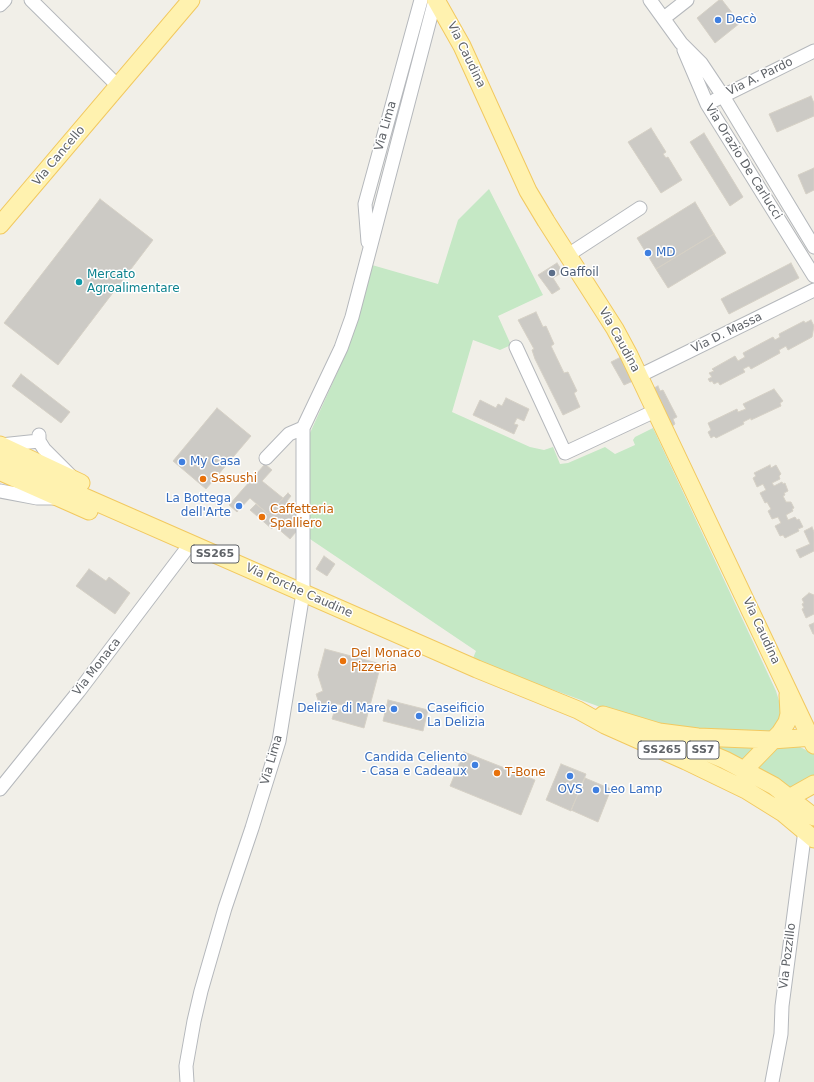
<!DOCTYPE html>
<meta charset="utf-8">
<style>
body{margin:0}
canvas{display:block;background:#f1efe8}
</style>
<canvas width="814" height="1082"></canvas>
<script>
const context = document.querySelector('canvas').getContext('2d');
context.lineJoin = 'round';
function fill(path, color) {
  context.fillStyle = color;
  context.fill(path, 'evenodd');
}
function poly(rows) {
  const path = new Path2D();
  for (const r of rows) {
    path.moveTo(r[0], r[1]);
    for (let i = 2; i < r.length; i += 2) path.lineTo(r[i], r[i + 1]);
  }
  return path;
}
function stroke(path, color, width, dash) {
  context.strokeStyle = color;
  context.lineWidth = width;
  context.lineCap = dash ? 'butt' : 'round';
  context.setLineDash(dash || []);
  context.stroke(path);
}
function drawText(font, color, halo, rows, align = 'center') {
  context.font = font + ' "DejaVu Sans",sans-serif';
  context.lineWidth = 3;
  context.setLineDash([]);
  context.textBaseline = 'middle';
  context.strokeStyle = halo;
  context.fillStyle = color;
  for (const [text, x, y, turn = 0] of rows) {
    context.save();
    context.translate(x, y);
    context.rotate((+turn || 0) * Math.PI / 180);
    context.textAlign = isNaN(turn) ? turn : align;
    if (halo) context.strokeText(text, 0, 0);
    context.fillText(text, 0, 0);
    context.restore();
  }
}
fill(poly([
 [489,189,543,295,498,316,511,345,500,350,473,340,452,412,530,447,544,450,553,447,560,464,568,463,605,447,615,454,635,445,633,440,635,437,653,428,776,691,780,704,780,718,774,728,769,731,751,733,684,730,603,708,507,673,473,658,476,651,310,539,310,433,347,351,372,265,438,284,458,220],
 [710,745,756,745,744,762],
 [793,746,800,747,814,754,814,778,792,792,756,768,773,748]
]), '#c5e8c5');
const building = poly([
 [719,0,722,0,740,23,715,43,697,18,719,0],
 [811,96,814,103,814,116,777,132,769,114,811,96],
 [651,128,666,152,663,154,666,158,668,157,682,180,661,193,628,142,651,128],
 [704,133,743,197,730,206,690,142,704,133],
 [814,168,814,190,806,194,798,175,814,168],
 [100,199,153,240,58,365,4,323,100,199],
 [695,202,714,234,656,269,637,238,695,202],
 [714,234,726,253,668,288,656,269,714,234],
 [557,263,563,272,553,278,560,289,552,294,538,275,557,263],
 [791,263,799,278,729,314,721,299,791,263],
 [536,312,543,327,546,326,554,344,551,346,564,373,568,372,577,391,574,393,580,407,563,415,535,359,532,350,534,349,518,320,536,312],
 [811,320,814,326,812,337,788,350,786,346,779,350,780,353,751,369,749,366,743,369,745,372,720,385,718,382,714,384,712,381,710,382,708,379,712,377,709,373,714,371,712,369,735,356,738,361,745,357,743,353,773,337,775,340,780,337,779,334,804,321,805,323,811,320],
 [621,357,633,381,624,385,611,362,621,357],
 [21,374,70,412,61,423,12,386,21,374],
 [658,386,660,391,663,390,677,417,673,419,675,424,671,427,652,389,658,386],
 [774,389,783,401,780,403,781,406,751,420,751,418,743,422,744,424,716,438,714,436,711,438,708,432,711,430,708,423,737,409,738,412,746,409,743,404,774,389],
 [506,398,529,409,524,421,517,418,514,424,518,425,514,434,473,415,480,400,496,408,498,404,502,406,506,398],
 [217,408,251,436,206,489,173,461,217,408],
 [265,464,272,470,262,481,283,498,268,514,250,498,237,512,229,505,265,464],
 [770,465,771,468,776,465,781,474,779,476,780,479,772,483,774,486,782,482,783,484,785,483,788,491,784,493,785,495,783,496,786,502,791,502,794,508,792,509,793,511,786,515,788,520,795,517,797,520,799,519,803,527,798,529,799,531,785,538,783,535,780,536,775,526,781,523,778,517,772,519,768,511,771,509,767,502,765,503,760,493,766,490,763,484,757,487,753,478,756,476,754,473,770,465],
 [288,493,291,496,287,501,300,513,294,520,301,526,290,539,275,526,272,529,250,510,256,504,268,514,288,493],
 [812,527,814,532,814,551,800,558,796,550,810,544,804,531,812,527],
 [324,556,335,564,327,576,316,569,324,556],
 [89,569,106,581,109,577,130,593,115,614,76,586,89,569],
 [809,593,814,595,814,614,806,618,802,609,804,608,802,604,804,603,802,599,809,593],
 [814,623,814,634,813,634,809,625,814,623],
 [325,649,381,664,364,728,332,719,335,709,340,710,342,705,338,704,321,709,316,694,323,691,318,675,325,649],
 [388,700,428,710,423,731,383,721,388,700],
 [464,752,535,780,521,815,450,786,464,752],
 [561,764,586,774,571,811,546,800,561,764],
 [585,778,611,789,598,822,571,810,585,778]
]);
fill(building, '#cccac5');
stroke(building, '#d6d1c6', 1);
const minor = poly([
 [31,0,118,86],
 [650,0,681,43,701,63,723,96,814,247],
 [0,5,5,0],
 [664,18,687,0],
 [684,50,707,104,814,276],
 [715,100,814,51],
 [368,242,365,204,421,0],
 [568,255,640,208],
 [516,347,565,453,655,411],
 [639,376,814,290],
 [39,435,39,441,44,449,70,475],
 [0,445,39,441],
 [266,458,289,434,303,428],
 [0,491,37,498,55,498],
 [0,789,79,691,191,543],
 [187,1082,186,1066,194,1021,201,991,225,908,252,828,279,741,303,593,303,428,341,348,352,317,435,0],
 [772,1082,781,1034,782,1006,805,830]
]);
const major = poly([
 [436,0,462,46,528,191,546,221,615,329,629,355,814,745],
 [0,225,191,0],
 [0,445,81,483],
 [0,460,477,669,578,710,605,725,686,761,746,790,783,813,814,839],
 [1,472,89,511],
 [603,715,659,732,698,737,772,740,814,737],
 [680,741,725,760,774,786,814,817],
 [744,780,749,765,780,733,787,722,789,714,788,695],
 [782,802,814,784]
]);
stroke(minor, '#b5b8bc', 15);
stroke(major, '#f2c960', 19);
stroke(minor, '#fff', 13);
stroke(major, '#fff2af', 17);
for (const [x, y, r, color] of [
 [718,20,4,"#3f7fe0"],
 [648,253,4,"#3f7fe0"],
 [552,273,4,"#5c6f8a"],
 [79,282,4,"#0f9aa8"],
 [182,462,4,"#3f7fe0"],
 [203,479,4,"#e8710a"],
 [239,506,4,"#3f7fe0"],
 [262,517,4,"#e8710a"],
 [343,661,4,"#e8710a"],
 [394,709,4,"#3f7fe0"],
 [419,716,4,"#3f7fe0"],
 [475,765,4,"#3f7fe0"],
 [497,773,4,"#e8710a"],
 [570,776,4,"#3f7fe0"],
 [596,790,4,"#3f7fe0"]
]) {
  const dot = new Path2D();
  dot.arc(x, y, r, 0, 2 * Math.PI);
  context.fillStyle = color;
  context.fill(dot);
  stroke(dot, '#fff', 1.5);
}
for (const [x, y, w] of [
 [215,554,48],
 [662,750,48],
 [703,750,32]
]) {
  const box = new Path2D();
  box.roundRect(x - w / 2, y - 9, w, 18, 3);
  context.fillStyle = '#fff';
  context.fill(box);
  stroke(box, '#5f6368', 1);
}
drawText('bold 11px', '#5f6368', null, [
 ["SS265",215,554],
 ["SS265",662,750],
 ["SS7",703,750]
]);
drawText('12px', '#366cbe', '#fff', [
 ["Decò",726,20],
 ["MD",656,253],
 ["My Casa",190,462],
 ["La Bottega",231,499,"right"],
 ["dell'Arte",231,513,"right"],
 ["Delizie di Mare",386,709,"right"],
 ["Caseificio",427,709],
 ["La Delizia",427,723],
 ["Candida Celiento",467,758,"right"],
 ["- Casa e Cadeaux",467,772,"right"],
 ["OVS",570,790,"center"],
 ["Leo Lamp",604,790]
], 'left');
drawText('12px', '#5f6368', '#fff', [
 ["Via Caudina",466,55,64],
 ["Via A. Pardo",760,77,-26],
 ["Via Lima",386,126,-74],
 ["Via Cancello",59,156,-50],
 ["Via Orazio De Carlucci",743,162,58],
 ["Via D. Massa",727,333,-26],
 ["Via Caudina",619,340,61],
 ["Via Forche Caudine",299,591,24],
 ["Via Caudina",761,631,65],
 ["Via Monaca",97,667,-52],
 ["Via Lima",272,760,-74],
 ["Via Pozzillo",788,956,-83]
]);
drawText('12px', '#4e5e75', '#fff', [
 ["Gaffoil",560,273]
], 'left');
drawText('12px', '#0d838f', '#fff', [
 ["Mercato",87,275],
 ["Agroalimentare",87,289]
], 'left');
drawText('12px', '#c56008', '#fff', [
 ["Sasushi",211,479],
 ["Caffetteria",270,510],
 ["Spalliero",270,524],
 ["Del Monaco",351,654],
 ["Pizzeria",351,668],
 ["T-Bone",505,773]
], 'left');
</script>
